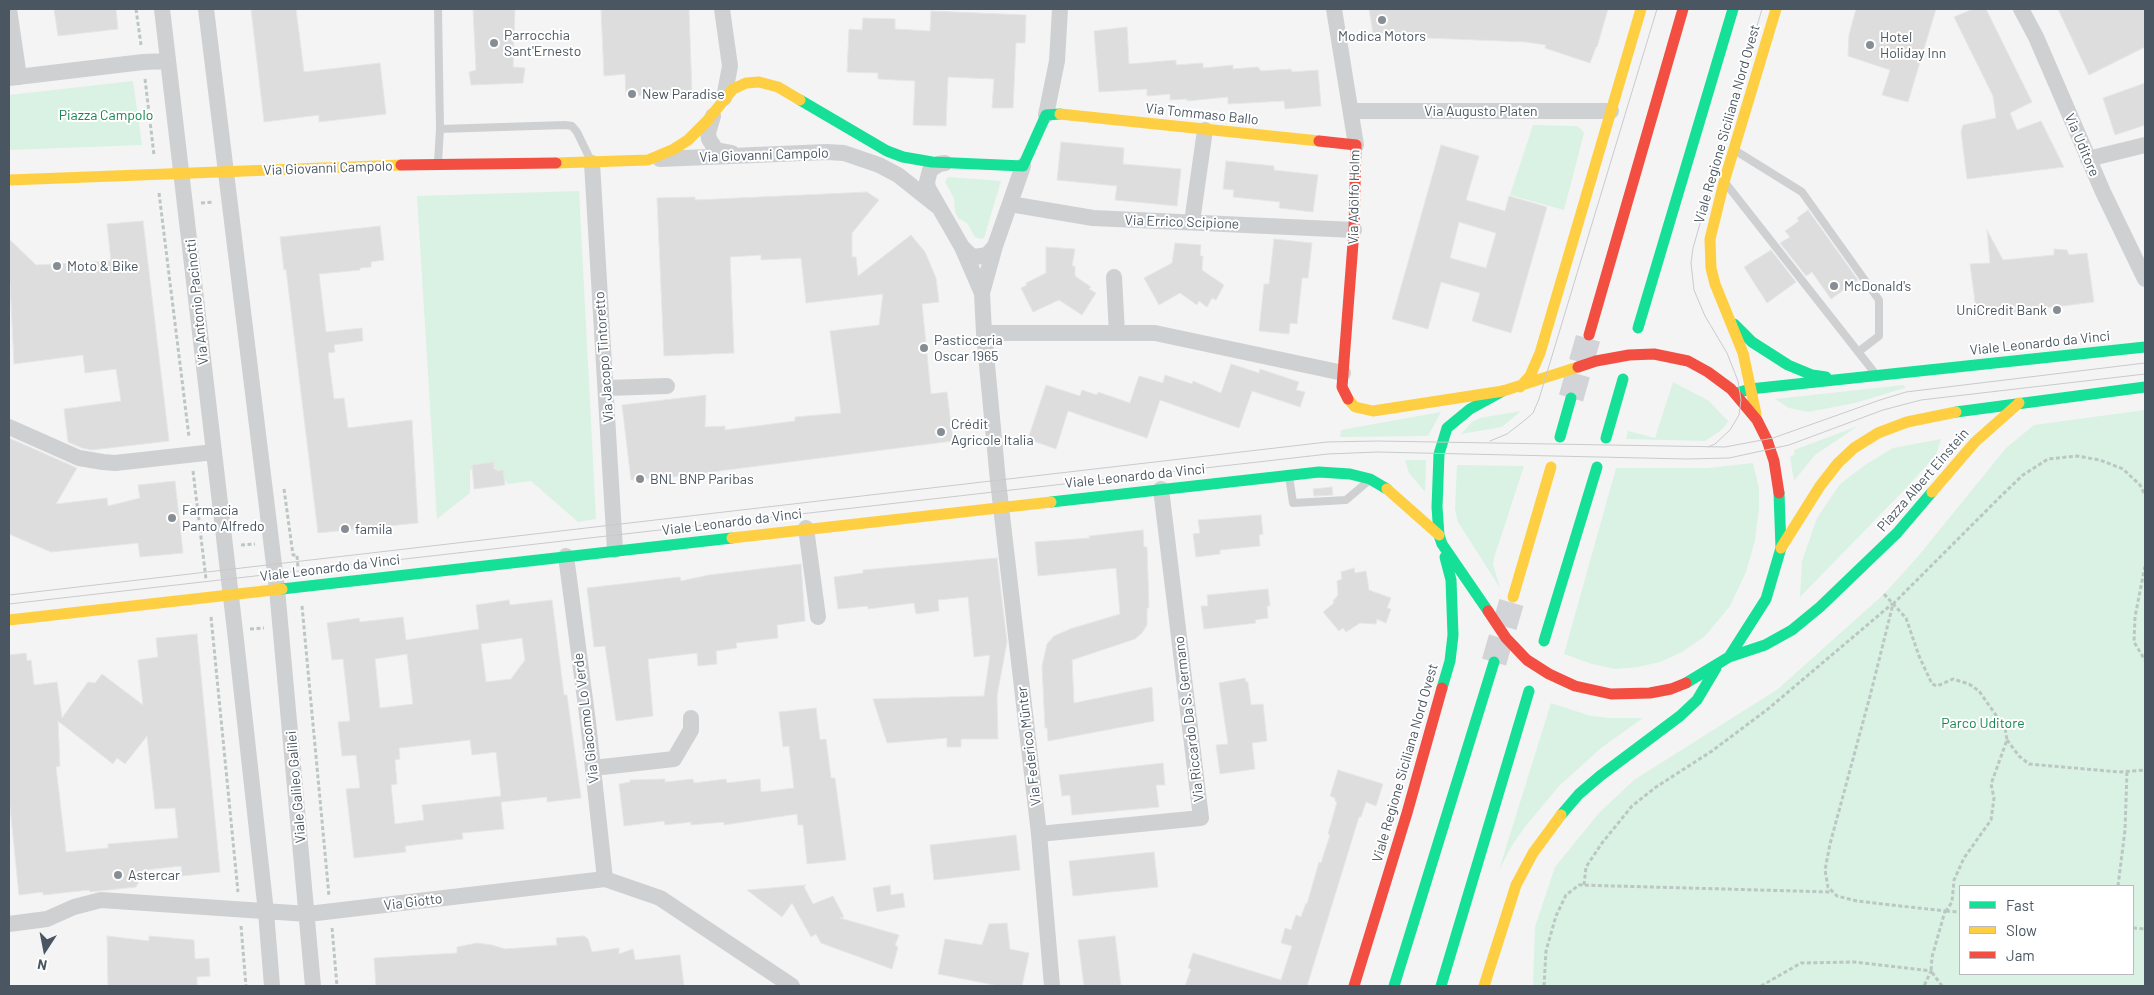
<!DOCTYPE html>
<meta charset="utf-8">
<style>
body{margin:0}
#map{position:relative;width:2154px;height:995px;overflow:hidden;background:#f4f4f4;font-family:Barlow,sans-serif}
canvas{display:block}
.frame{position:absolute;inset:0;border:10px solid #4a5661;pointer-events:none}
.legend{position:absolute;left:1959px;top:885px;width:175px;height:90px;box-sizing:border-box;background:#fff;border:1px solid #b7bbc0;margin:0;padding:6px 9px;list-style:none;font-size:15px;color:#4a5661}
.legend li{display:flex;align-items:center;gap:10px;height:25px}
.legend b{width:25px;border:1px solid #b7bbc0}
.north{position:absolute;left:20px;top:925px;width:50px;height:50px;-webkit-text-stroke:4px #fff;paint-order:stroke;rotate:191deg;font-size:14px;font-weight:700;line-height:20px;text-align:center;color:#4a5661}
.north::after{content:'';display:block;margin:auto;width:18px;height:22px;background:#4a5661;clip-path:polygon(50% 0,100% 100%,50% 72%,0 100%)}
</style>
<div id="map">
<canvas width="2154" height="995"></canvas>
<div class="frame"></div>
<ul class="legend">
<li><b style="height:6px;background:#16e098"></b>Fast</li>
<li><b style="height:6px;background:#ffcf43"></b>Slow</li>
<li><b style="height:6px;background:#f24e42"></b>Jam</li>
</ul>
<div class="north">N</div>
</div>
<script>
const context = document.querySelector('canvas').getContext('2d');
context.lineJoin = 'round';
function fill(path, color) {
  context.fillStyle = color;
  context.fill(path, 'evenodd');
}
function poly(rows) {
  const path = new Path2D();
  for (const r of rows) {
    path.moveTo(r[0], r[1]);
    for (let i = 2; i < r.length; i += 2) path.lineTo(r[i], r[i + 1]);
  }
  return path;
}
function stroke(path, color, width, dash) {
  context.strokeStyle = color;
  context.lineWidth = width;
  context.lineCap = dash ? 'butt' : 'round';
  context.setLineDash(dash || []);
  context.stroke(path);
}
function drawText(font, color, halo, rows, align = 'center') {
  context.font = font + ' Barlow,sans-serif';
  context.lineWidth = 4;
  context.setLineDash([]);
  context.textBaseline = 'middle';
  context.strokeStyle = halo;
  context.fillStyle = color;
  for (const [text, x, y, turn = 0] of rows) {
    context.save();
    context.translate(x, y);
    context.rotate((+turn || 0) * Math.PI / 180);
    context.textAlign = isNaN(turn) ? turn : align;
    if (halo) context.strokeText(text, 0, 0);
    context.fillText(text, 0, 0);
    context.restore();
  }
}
fill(poly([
 [133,81,142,145,9,150,9,95],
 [1533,125,1576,126,1580,128,1584,133,1564,210,1510,195],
 [948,177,1001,181,984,238,981,239,975,237,967,223,958,218,955,212,954,198,945,182],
 [579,191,596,519,578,522,531,481,508,484,496,468,470,470,470,493,437,519,417,196],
 [1673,382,1709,401,1728,421,1726,425,1720,431,1705,441,1626,439,1628,431,1655,438],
 [1904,385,1905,388,1855,403,1808,412,1789,408,1775,399],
 [2145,410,2145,986,1533,986,1535,927,1555,867,1599,813,1634,780,1778,689,1884,594,1920,554,2006,448,2034,425],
 [1960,886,2133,886,2133,974,1960,974],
 [1521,411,1502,427,1461,434,1472,422,1480,418],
 [1441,412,1428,436,1340,437,1341,430],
 [1858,426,1815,455,1794,481,1790,457,1794,455,1794,450],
 [1941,439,1936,455,1908,486,1800,597,1802,561,1817,518,1840,484,1865,465,1893,448],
 [1405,460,1426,460,1425,492,1409,473],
 [1753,463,1759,488,1759,508,1755,540,1746,572,1730,606,1705,636,1682,652,1660,662,1638,667,1615,669,1592,664,1564,654,1616,468,1708,468],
 [1457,465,1524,466,1494,558,1493,564,1500,588,1458,522,1455,509],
 [1551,703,1591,716,1611,718,1643,718,1601,748,1560,785,1524,828,1511,847,1499,870]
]), '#d9f2e3');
const building = poly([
 [54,9,116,9,118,29,58,36,54,9],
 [251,9,296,9,304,72,380,63,386,114,319,122,319,115,264,122,251,9],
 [473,9,515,9,513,67,525,68,523,83,471,85,469,72,476,70,473,9],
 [601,9,689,9,692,94,626,96,625,74,604,76,601,9],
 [1369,9,1608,9,1597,47,1596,47,1590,63,1545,48,1546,45,1526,42,1404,37,1404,33,1373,33,1369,9],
 [1856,9,1936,9,1908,102,1882,95,1890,70,1848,56,1849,35,1856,9],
 [1973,9,1986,9,2032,102,2010,113,2017,130,2041,121,2064,167,1967,179,1961,132,1963,125,1996,118,1993,96,1954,17,1973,9],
 [2058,9,2145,9,2145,47,2089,75,2058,9],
 [931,11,1026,15,1025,43,1016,43,1013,108,992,108,994,79,948,77,946,126,913,125,915,81,878,79,878,73,847,72,849,29,862,30,863,18,895,19,895,29,930,31,931,11],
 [1127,27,1129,64,1176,60,1176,65,1203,63,1203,68,1233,65,1233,69,1258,67,1261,71,1291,69,1292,72,1318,70,1321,106,1285,109,1284,101,1228,104,1228,97,1187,101,1187,99,1170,100,1170,94,1147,96,1147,89,1099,92,1094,31,1127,27],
 [2145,83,2145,125,2115,135,2103,98,2145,83],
 [1061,142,1124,148,1123,164,1181,169,1177,206,1115,200,1117,186,1057,180,1061,142],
 [1441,145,1479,156,1466,200,1505,211,1509,196,1547,207,1511,333,1472,321,1480,293,1441,282,1428,329,1392,319,1441,145],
 [1459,222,1496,233,1486,268,1450,258,1459,222],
 [1226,161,1274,166,1274,170,1318,175,1313,212,1279,208,1280,202,1233,197,1234,190,1223,189,1226,161],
 [867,192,879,200,852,233,852,257,856,257,858,276,911,235,925,252,936,278,939,302,922,304,931,394,947,392,953,441,672,477,631,480,622,405,706,395,705,427,725,426,725,430,795,421,795,417,841,413,830,331,879,325,883,294,806,303,801,258,761,260,761,255,730,257,734,353,664,356,657,198,695,197,695,200,867,192],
 [1808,210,1858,280,1831,299,1812,272,1806,276,1780,243,1790,237,1785,231,1799,221,1797,218,1808,210],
 [143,221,169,441,92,450,82,448,68,442,64,409,121,401,116,369,85,373,83,355,14,364,10,282,9,284,9,239,36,265,111,261,107,224,143,221],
 [380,226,384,260,371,262,371,267,360,268,360,270,319,274,326,332,362,328,363,341,334,345,335,352,328,353,334,399,344,398,348,428,412,420,418,523,318,533,286,269,284,270,280,237,380,226],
 [1987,230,2003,260,2054,255,2054,249,2067,250,2069,255,2087,253,2094,302,1977,317,1970,264,1990,263,1987,230],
 [1274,239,1312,243,1308,278,1302,278,1297,324,1290,323,1289,334,1259,331,1264,284,1269,284,1274,239],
 [1175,243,1201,245,1200,256,1203,256,1202,270,1224,285,1216,300,1212,298,1207,307,1199,301,1197,305,1180,293,1159,305,1144,278,1172,263,1175,243],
 [1046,247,1075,249,1072,266,1075,266,1075,276,1091,287,1089,289,1096,293,1082,315,1059,300,1033,312,1021,288,1027,285,1026,283,1046,273,1046,247],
 [1771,250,1796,282,1767,303,1744,267,1771,250],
 [1231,364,1259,373,1260,369,1299,382,1296,390,1305,392,1300,407,1252,391,1239,428,1160,400,1147,438,1068,411,1056,449,1028,439,1046,385,1080,396,1082,390,1097,395,1098,392,1130,403,1139,376,1163,383,1165,375,1192,384,1193,381,1221,393,1231,364],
 [9,438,77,468,56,504,107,498,108,506,140,498,138,485,175,481,183,553,140,557,138,543,51,552,9,534,9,438],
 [494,462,494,469,497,469,497,471,503,470,505,485,474,489,472,465,494,462],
 [1332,487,1333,495,1314,496,1313,489,1332,487],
 [1261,515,1263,534,1259,535,1260,546,1220,550,1220,554,1196,557,1193,534,1200,533,1198,520,1261,515],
 [1143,530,1144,547,1147,547,1149,608,1147,608,1147,625,1142,633,1135,639,1072,660,1074,703,1152,687,1154,721,1048,741,1047,728,1045,728,1042,666,1047,644,1054,636,1070,629,1120,614,1116,568,1038,576,1035,542,1090,538,1089,536,1143,530],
 [997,558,1007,642,997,696,998,739,961,739,961,747,947,747,947,738,887,743,873,699,984,696,990,655,974,657,968,597,938,600,939,611,916,614,914,603,868,609,868,606,838,609,834,577,863,573,863,570,997,558],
 [801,564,805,621,777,625,778,638,736,643,737,648,716,651,717,664,698,666,697,653,648,659,653,716,616,721,605,646,594,647,587,588,680,577,681,581,709,575,801,564],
 [1354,568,1355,573,1366,571,1369,590,1391,598,1387,608,1391,609,1386,623,1377,619,1376,624,1360,623,1346,632,1343,628,1339,631,1323,612,1334,603,1333,601,1338,595,1337,581,1342,579,1341,572,1354,568],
 [1268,589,1270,606,1267,606,1268,618,1255,620,1256,623,1204,629,1201,606,1208,606,1207,595,1268,589],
 [509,600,510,605,552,600,564,695,567,695,581,798,547,802,547,797,501,802,504,829,462,833,463,839,405,846,406,852,354,858,346,789,360,788,356,755,342,756,338,722,350,721,343,659,332,660,327,623,359,618,360,622,403,617,406,640,479,629,476,605,509,600],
 [522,638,525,660,511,679,486,682,481,644,522,638],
 [407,654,413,704,380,708,375,659,407,654],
 [470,740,472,755,496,752,501,796,422,805,424,820,395,824,391,785,397,784,395,760,400,759,399,748,470,740],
 [197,634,220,872,182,876,181,866,145,870,136,887,90,892,89,890,43,895,43,892,19,895,9,797,9,655,26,653,27,661,31,660,34,685,57,682,62,718,88,682,95,683,102,674,143,705,138,660,158,657,156,638,197,634],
 [58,721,113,764,117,758,125,764,147,736,155,809,175,808,178,838,108,844,108,848,66,852,56,767,60,766,58,721],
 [1245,678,1246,682,1248,682,1251,705,1263,704,1267,741,1252,743,1255,769,1220,774,1216,745,1228,744,1219,683,1245,678],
 [816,708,820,740,826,739,831,778,835,778,846,860,807,864,803,825,798,825,797,814,724,825,724,822,691,825,691,822,665,825,664,821,624,826,619,784,630,782,630,780,665,779,665,782,693,779,694,783,726,779,727,783,760,779,761,792,794,788,789,746,783,747,779,712,816,708],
 [1163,763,1165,785,1156,785,1159,807,1072,815,1070,795,1062,796,1059,775,1163,763],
 [1338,770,1383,784,1376,806,1366,802,1361,817,1359,817,1307,986,1185,986,1191,969,1188,968,1193,953,1281,980,1292,946,1281,943,1285,928,1291,930,1296,915,1301,917,1306,903,1307,904,1319,862,1321,863,1330,835,1328,834,1337,802,1335,801,1335,798,1330,796,1338,770],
 [1016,835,1020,870,934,880,930,845,1016,835],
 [1154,852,1158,887,1073,896,1069,861,1154,852],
 [806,885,804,887,813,904,833,896,844,917,840,918,899,935,895,945,898,947,892,969,821,943,816,934,811,937,792,903,782,917,747,890,806,885],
 [890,885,891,895,903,893,905,907,877,912,873,888,890,885],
 [1007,923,1010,949,1029,953,1022,986,999,986,938,974,945,939,982,945,989,924,1007,923],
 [107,936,149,941,149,936,194,940,195,959,209,958,210,976,197,977,197,986,108,986,107,936],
 [584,936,588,939,592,952,619,948,619,954,633,949,635,960,680,955,684,986,376,986,374,958,457,953,457,947,477,943,492,945,505,949,557,945,556,938,584,936],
 [1115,936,1121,986,1084,986,1078,940,1115,936]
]);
fill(building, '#ddddde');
stroke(building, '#e5e6e7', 1);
stroke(poly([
 [1571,398,1589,335],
 [1494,662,1513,597]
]), '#d2d4d7', 25, [25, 12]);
stroke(poly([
 [136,9,141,45],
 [145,79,154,155],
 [159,193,189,437],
 [201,203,214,202],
 [193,471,206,579],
 [284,489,293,555,297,555,298,568],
 [241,545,255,544],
 [2145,566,2135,617,2134,642,2145,660],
 [1884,594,1906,618,1919,656,1932,684,1937,686,1953,679,1969,684,1979,691,2005,728,2007,740,1991,784,1994,798,1991,820,1964,858,1954,880,1952,902,1946,911],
 [302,606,329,896],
 [211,617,238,892],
 [250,629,264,628],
 [2007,740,2019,756,2029,764,2119,772,2145,770],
 [1584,885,1586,867,1602,843,1632,806,1656,787,1712,751,1768,709,1892,604],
 [2118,886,2125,830,2127,771],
 [1946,911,1960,912],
 [241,926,246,986],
 [332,928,337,986],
 [2133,928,2145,929],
 [1544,986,1546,951,1556,916,1566,895,1579,885,1832,892],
 [1761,986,1801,963,1854,962,1931,971,1924,986],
 [1942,986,1931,971,1932,957,1945,911,1857,901,1837,896,1828,887,1825,870,1830,844,1870,696,1893,604,2002,495,2023,475,2048,459,2077,456,2100,460,2123,469,2140,485,2145,495]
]), '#bcc7c4', 3, [4, 2.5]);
stroke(poly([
 [440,129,565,125,572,126,577,132,591,161],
 [1736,151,1802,192,1879,300,1879,336,1858,352],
 [438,162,440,129,438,9],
 [1727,185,1874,372],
 [1289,476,1293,503,1346,500,1366,483]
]), '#ced0d2', 8);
stroke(poly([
 [9,9,19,77],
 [162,9,235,631,266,912,272,986],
 [206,9,277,589,313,986],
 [722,9,730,66,724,98],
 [1334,9,1356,145],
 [2021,9,2036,37,2103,192,2145,279],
 [9,78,143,62,168,61],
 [1351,111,1611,111],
 [1046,115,1057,61,1060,9],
 [713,116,708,133,709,139,716,150,732,153],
 [660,159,826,152,844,153,879,165,898,175,937,206],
 [2088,159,2145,145],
 [592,163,615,550],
 [945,163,939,164,930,170,927,182,928,188,962,247,970,255,975,257,987,255,995,246,1023,166],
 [1010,204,1093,218,1354,230],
 [1192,222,1205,130],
 [995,246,982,293,984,333,998,481,1039,834,1052,986],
 [962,247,982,293],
 [1114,277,1117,333],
 [984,333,1155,333,1343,373],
 [607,388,667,386],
 [9,427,79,458,103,462,115,463,214,452],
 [806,528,818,617],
 [566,556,588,722,605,879],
 [593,768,674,759,691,730,691,718],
 [1039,834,1201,818,1161,489],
 [9,924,47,919,74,907,101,900,308,914,605,879,660,898,792,986]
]), '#ced0d2', 16);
stroke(poly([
 [800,100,887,151,903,157,932,162,1023,166,1046,115,1060,114],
 [1734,324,1752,342,1788,365,1812,375,1826,377],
 [1638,328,1733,9],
 [1737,393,1750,389,2145,347],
 [1956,412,2145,387],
 [1560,437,1571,398],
 [1606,438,1623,379],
 [1051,502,1319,472,1350,474,1370,479,1387,489],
 [282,589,732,538],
 [1488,611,1442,544,1439,535,1437,507,1439,454,1447,428,1470,409,1503,391],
 [1544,641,1597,467],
 [1729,657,1765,645,1792,630,1820,607,1897,533,1932,492],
 [1686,683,1729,657,1766,599,1781,548,1779,493],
 [1442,688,1450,661,1453,635,1451,580,1445,557],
 [1561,815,1579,794,1600,776,1680,716,1697,700,1716,668],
 [1394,986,1494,662],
 [1441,986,1529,691]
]), '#16e098', 11);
stroke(poly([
 [1060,114,1319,141],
 [556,163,648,160,674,149,688,140,707,121,733,89,746,83,759,82,778,87,800,100],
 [9,180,401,165],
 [1520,387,1530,376,1540,353,1641,9],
 [1348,399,1355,407,1373,411,1503,391,1578,367],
 [1756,414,1743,353,1715,284,1711,268,1710,239,1724,182,1776,9],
 [1387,489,1439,535],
 [1932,492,1975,442,2019,403],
 [732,538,1051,502],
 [1781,548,1820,486,1838,463,1854,448,1878,433,1907,422,1956,412],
 [1513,597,1551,467],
 [9,620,282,589],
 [1484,986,1516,885,1533,853,1561,815]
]), '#ffcf43', 11);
stroke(poly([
 [1319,141,1356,145,1354,230,1342,387,1348,399],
 [401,165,556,163],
 [1589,335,1683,9],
 [1578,367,1596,361,1629,355,1654,354,1688,361,1708,372,1731,389,1757,420,1767,440,1774,461,1779,493],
 [1488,611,1506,638,1527,660,1549,674,1575,686,1611,694,1650,693,1671,689,1686,683],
 [1354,986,1407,813,1442,688]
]), '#f24e42', 11);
stroke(poly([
 [1490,441,1507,434,1525,420,1533,413,1539,399,1657,9],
 [1708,447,1715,444,1730,430,1739,415,1741,400,1738,381,1727,353,1705,316,1694,290,1691,263,1693,248,1762,9],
 [9,595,1327,442,1377,441,1725,447,1773,438,1880,400,1906,392,2145,363],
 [9,604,1328,454,1377,452,1687,459,1729,458,1789,445,1883,410,1921,400,2145,374]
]), '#c9cacc', 1);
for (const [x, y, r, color] of [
 [1382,20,5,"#868d94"],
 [494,43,5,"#868d94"],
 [1870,45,5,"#868d94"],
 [632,94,5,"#868d94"],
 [57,266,5,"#868d94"],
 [1834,286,5,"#868d94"],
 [2057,310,5,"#868d94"],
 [924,348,5,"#868d94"],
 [941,432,5,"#868d94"],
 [640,479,5,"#868d94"],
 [172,518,5,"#868d94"],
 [345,529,5,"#868d94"],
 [118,875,5,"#868d94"]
]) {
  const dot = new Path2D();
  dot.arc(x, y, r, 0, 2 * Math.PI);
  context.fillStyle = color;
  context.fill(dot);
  stroke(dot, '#fff', 2);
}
drawText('14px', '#4a5661', '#fff', [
 ["Parrocchia",504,35],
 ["Sant'Ernesto",504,51],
 ["Modica Motors",1382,36,"center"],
 ["Hotel",1880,37],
 ["Holiday Inn",1880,53],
 ["New Paradise",642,94],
 ["Moto & Bike",67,266],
 ["McDonald's",1844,286],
 ["UniCredit Bank",2047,310,"right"],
 ["Pasticceria",934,340],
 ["Oscar 1965",934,356],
 ["Crédit",951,424],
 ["Agricole Italia",951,440],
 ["BNL BNP Paribas",650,479],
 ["Farmacia",182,510],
 ["Panto Alfredo",182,526],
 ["famila",355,529],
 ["Astercar",128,875]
], 'left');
drawText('14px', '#4a5661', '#fff', [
 ["Via Augusto Platen",1481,111],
 ["Via Tommaso Ballo",1202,114,6],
 ["Viale Regione Siciliana Nord Ovest",1727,124,-74],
 ["Via Uditore",2082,145,67],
 ["Via Giovanni Campolo",764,155,-2],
 ["Via Giovanni Campolo",328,168,-2],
 ["Via Adolfo Holm",1354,197,-89],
 ["Via Errico Scipione",1182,222,2],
 ["Via Antonio Pacinotti",197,302,-96],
 ["Viale Leonardo da Vinci",2040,343,-6],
 ["Via Jacopo Tintoretto",604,357,-94],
 ["Viale Leonardo da Vinci",1135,476,-6],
 ["Piazza Albert Einstein",1923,480,-49],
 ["Viale Leonardo da Vinci",732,522,-7],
 ["Viale Leonardo da Vinci",330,568,-7],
 ["Via Giacomo Lo Verde",586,718,-97],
 ["Via Riccardo Da S. Germano",1189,719,-97],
 ["Via Federico Münter",1029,746,-97],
 ["Viale Regione Siciliana Nord Ovest",1405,763,-74],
 ["Viale Galileo Galilei",296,787,-95],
 ["Via Giotto",413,902,-7]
]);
drawText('14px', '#17864f', '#fff', [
 ["Piazza Campolo",106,115],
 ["Parco Uditore",1983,723]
]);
</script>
